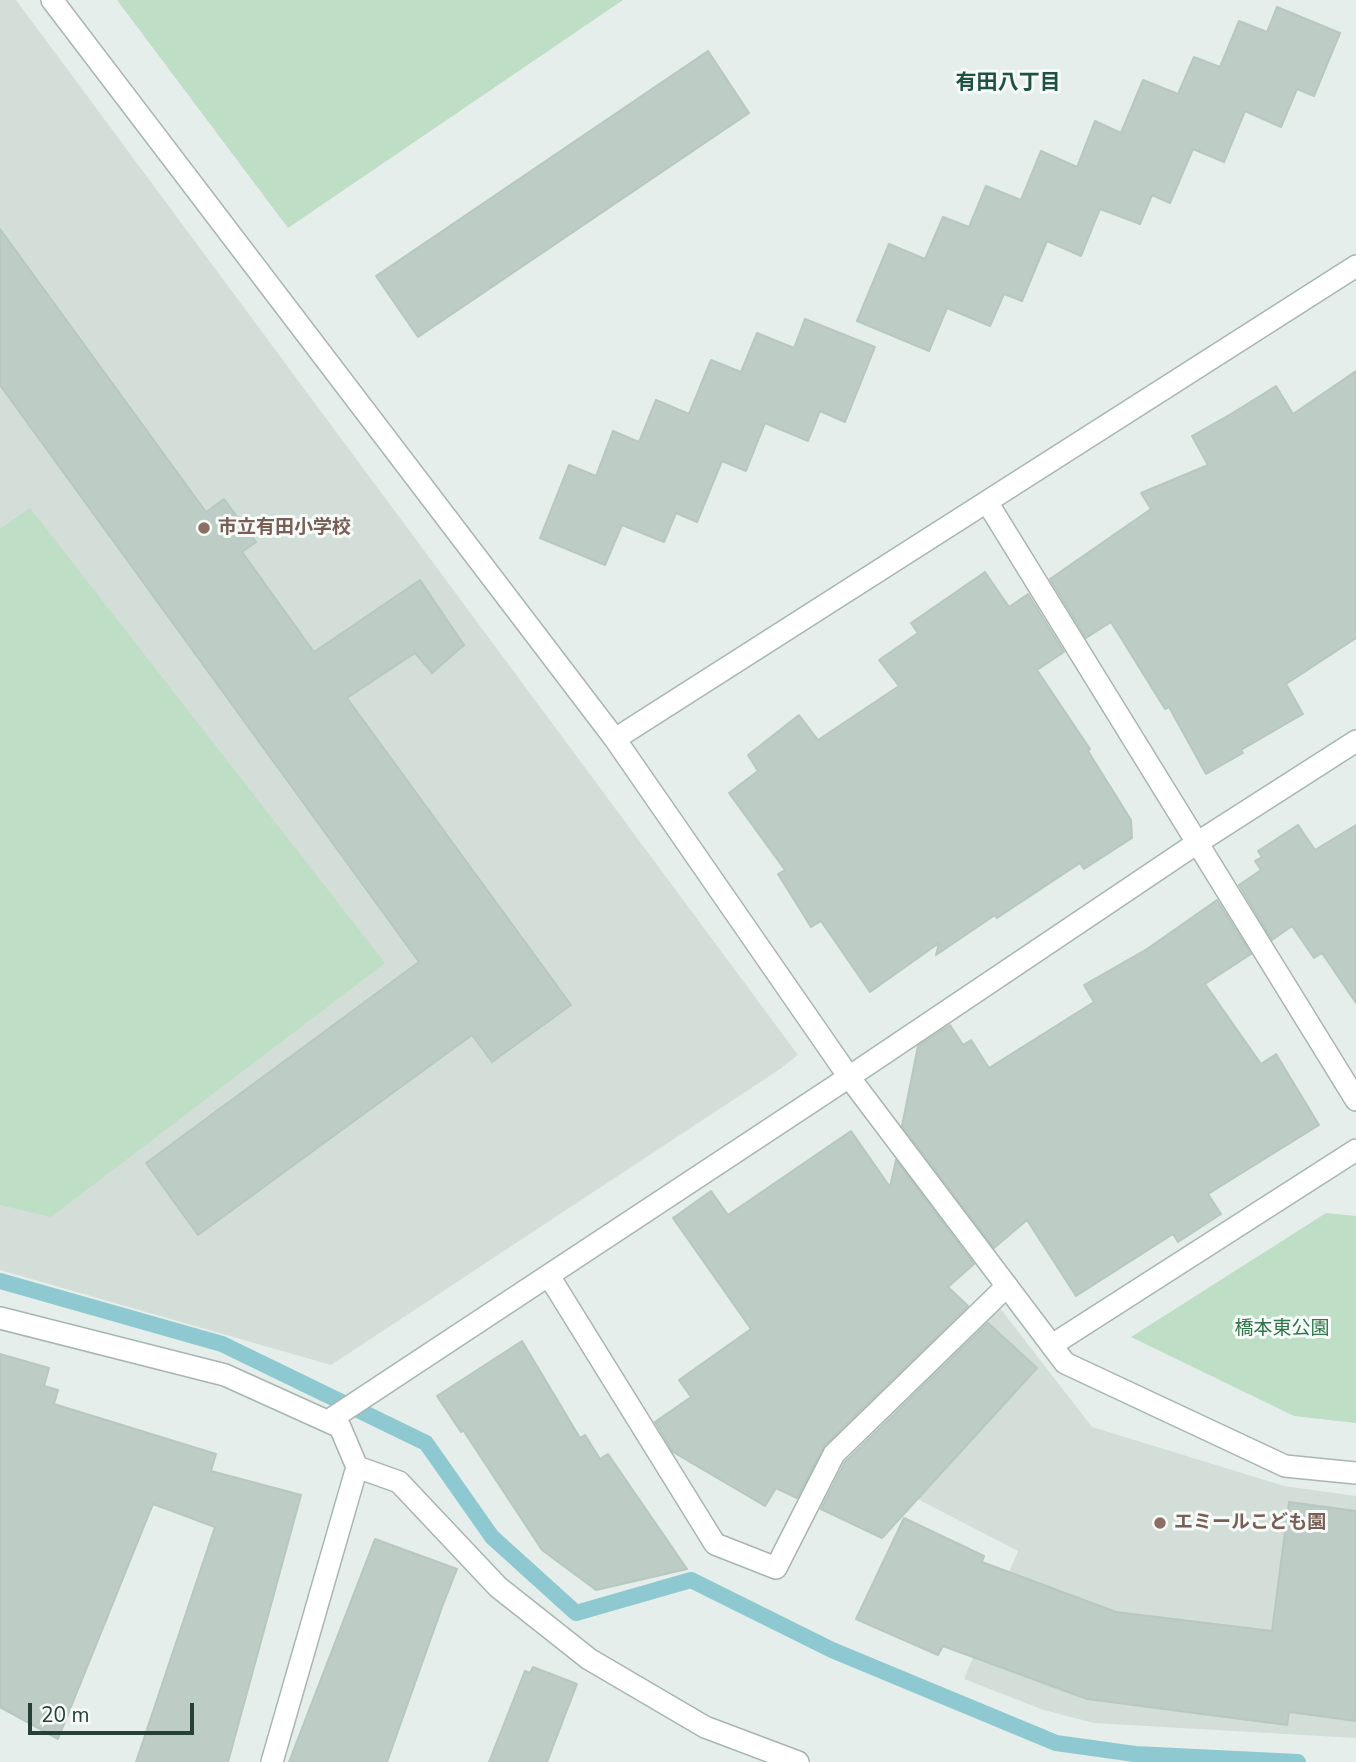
<!DOCTYPE html>
<meta charset="utf-8">
<style>
body{margin:0}
#map{position:relative;width:1356px;height:1762px;overflow:hidden;background:#e5eeea;font-family:"Nunito Sans",sans-serif}
canvas{display:block}
.scale{position:absolute;left:28px;top:1703px;width:166px;height:32px;box-sizing:border-box;border:4px solid #244038;border-top:0;padding-left:9px;font-size:21px;line-height:24px;white-space:nowrap;color:#244038;-webkit-text-stroke:5px #f6faf8;paint-order:stroke}
</style>
<div id="map">
<canvas width="1356" height="1762"></canvas>
<div class="scale">20 m</div>
</div>
<script>
const context = document.querySelector('canvas').getContext('2d');
context.lineJoin = 'round';
function fill(path, color) {
  context.fillStyle = color;
  context.fill(path, 'evenodd');
}
function poly(rows) {
  const path = new Path2D();
  for (const r of rows) {
    path.moveTo(r[0], r[1]);
    for (let i = 2; i < r.length; i += 2) path.lineTo(r[i], r[i + 1]);
  }
  return path;
}
function stroke(path, color, width, dash) {
  context.strokeStyle = color;
  context.lineWidth = width;
  context.lineCap = dash ? 'butt' : 'round';
  context.setLineDash(dash || []);
  context.stroke(path);
}
function drawText(font, color, halo, rows, align = 'center') {
  context.font = font + ' "Nunito Sans","Noto Sans JP",sans-serif';
  context.lineWidth = 6;
  context.setLineDash([]);
  context.textBaseline = 'middle';
  context.strokeStyle = halo;
  context.fillStyle = color;
  for (const [text, x, y, turn = 0] of rows) {
    context.save();
    context.translate(x, y);
    context.rotate((+turn || 0) * Math.PI / 180);
    context.textAlign = isNaN(turn) ? turn : align;
    if (halo) context.strokeText(text, 0, 0);
    context.fillText(text, 0, 0);
    context.restore();
  }
}
fill(poly([
 [0,0,16,0,798,1055,780,1069,331,1365,0,1270],
 [996,1303,1092,1427,1284,1486,1356,1496,1356,1738,1094,1723,1044,1710,964,1679,1018,1551,848,1463]
]), '#d3ded9');
fill(poly([
 [117,0,623,0,288,228],
 [30,508,385,963,51,1217,0,1205,0,529],
 [1326,1213,1356,1216,1356,1423,1294,1416,1131,1337]
]), '#bedec6');
stroke(poly([
 [0,1281,222,1344,426,1443,492,1537,576,1613,691,1580,832,1650,1056,1743,1135,1754,1298,1762]
]), '#8ec9d1', 16);
const building = poly([
 [1277,7,1340,33,1314,96,1297,89,1281,127,1245,111,1224,162,1193,149,1170,203,1152,195,1140,224,1100,209,1081,256,1047,241,1022,301,1004,294,990,326,947,308,929,351,857,321,889,244,925,259,943,217,969,227,986,186,1021,200,1041,151,1077,167,1095,121,1121,133,1143,80,1178,94,1194,57,1220,67,1239,21,1267,32,1277,7],
 [708,51,749,113,418,337,376,276,708,51],
 [0,229,206,512,224,499,256,542,242,552,314,652,420,580,464,645,432,673,415,653,347,698,571,1005,492,1062,472,1035,198,1235,146,1163,419,962,0,385,0,229],
 [805,319,875,347,845,422,820,411,808,441,765,423,746,471,722,461,697,522,676,513,664,542,622,525,605,565,540,538,569,465,596,476,613,431,639,442,656,400,689,414,711,360,741,372,757,333,794,348,805,319],
 [1356,371,1356,638,1286,684,1303,714,1241,750,1243,753,1206,774,1169,707,1165,709,1111,622,1086,638,1050,579,1151,509,1141,493,1208,465,1192,436,1231,414,1276,386,1293,414,1356,371],
 [985,572,1009,607,1028,594,1064,652,1037,670,1090,749,1088,751,1131,820,1132,838,1084,869,1080,863,997,918,995,915,936,955,939,943,870,992,821,921,811,927,778,874,785,870,729,793,758,771,748,755,799,715,818,740,899,686,879,660,918,633,911,623,985,572],
 [1298,825,1315,850,1356,825,1356,1003,1322,953,1314,958,1292,926,1272,940,1239,885,1261,870,1255,861,1262,857,1258,851,1298,825],
 [1217,900,1251,954,1205,984,1261,1064,1276,1054,1319,1125,1208,1194,1221,1214,1178,1242,1173,1234,1076,1296,1027,1220,994,1248,902,1126,918,1046,950,1025,963,1045,971,1040,989,1068,1094,1002,1084,985,1147,949,1217,900],
 [851,1131,890,1187,896,1160,974,1264,948,1287,968,1306,825,1445,797,1498,776,1488,765,1506,673,1452,655,1422,691,1397,679,1380,751,1329,673,1218,711,1191,728,1215,851,1131],
 [988,1323,1037,1368,882,1538,821,1509,845,1462,988,1323],
 [522,1341,580,1438,585,1435,600,1459,608,1454,687,1569,596,1590,542,1550,463,1430,461,1432,437,1396,522,1341],
 [0,1354,49,1368,44,1386,58,1390,54,1404,216,1454,211,1471,301,1495,228,1762,136,1762,215,1527,153,1504,58,1739,0,1707,0,1354],
 [1289,1502,1356,1511,1356,1721,1289,1712,1287,1725,1087,1699,943,1646,938,1655,856,1619,904,1518,984,1556,982,1562,1116,1612,1272,1631,1289,1502],
 [375,1539,457,1569,442,1607,387,1762,289,1762,375,1539],
 [533,1667,577,1684,547,1762,489,1762,525,1671,530,1673,533,1667]
]);
fill(building, '#bdccc5');
stroke(building, '#b7c8c0', 2);
const minor = poly([
 [987,502,1356,1100],
 [549,1276,715,1544,776,1568,834,1454,1007,1286],
 [0,1318,225,1375,340,1427,357,1467,399,1482,498,1587,589,1659,705,1727,798,1762],
 [1052,1345,1356,1150],
 [328,1421,849,1077,1197,843,1356,741],
 [272,1762,357,1467]
]);
const tertiary = poly([
 [52,0,615,739,849,1077,1065,1363,1285,1466,1356,1473],
 [615,739,1356,266]
]);
stroke(minor, '#a7b6b1', 24);
stroke(tertiary, '#a7b6b1', 24);
stroke(minor, '#fff', 21);
stroke(tertiary, '#fff', 21);
for (const [x, y, r, color] of [
 [204,528,7,"#8d6e63"],
 [1160,1523,7,"#8d6e63"]
]) {
  const dot = new Path2D();
  dot.arc(x, y, r, 0, 2 * Math.PI);
  context.fillStyle = color;
  context.fill(dot);
  stroke(dot, '#f6faf8', 2.5);
}
drawText('bold 19px', '#785e54', '#f6faf8', [
 ["市立有田小学校",218,528],
 ["エミールこども園",1174,1523]
], 'left');
drawText('19px', '#2f7648', '#f6faf8', [
 ["橋本東公園",1282,1329]
]);
drawText('bold 21px', '#205244', '#f6faf8', [
 ["有田八丁目",1008,84]
]);
</script>
